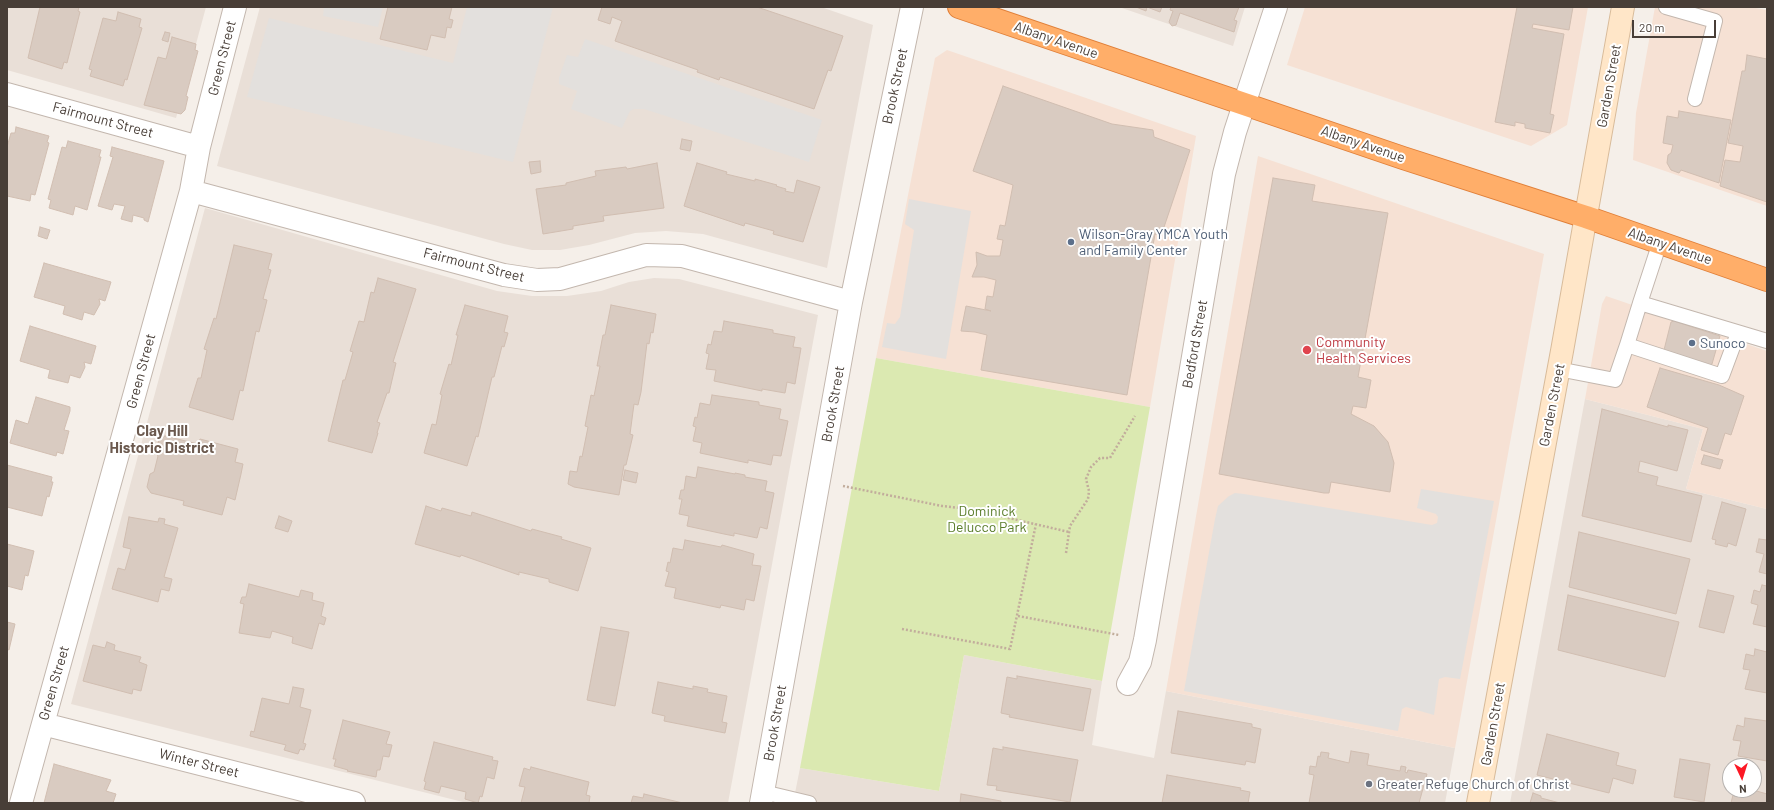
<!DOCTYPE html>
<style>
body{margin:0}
#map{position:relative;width:1774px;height:810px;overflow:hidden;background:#f5efe9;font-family:Barlow,sans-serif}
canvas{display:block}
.frame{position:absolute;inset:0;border:8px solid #483e37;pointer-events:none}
.north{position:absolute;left:1722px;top:758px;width:40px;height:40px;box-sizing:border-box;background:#fff;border:1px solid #b6b2af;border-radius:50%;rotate:176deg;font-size:11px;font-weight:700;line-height:16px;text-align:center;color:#483e37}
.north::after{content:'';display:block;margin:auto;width:14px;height:18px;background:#fc1825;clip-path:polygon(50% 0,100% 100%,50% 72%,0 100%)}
.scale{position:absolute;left:1632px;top:20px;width:84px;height:18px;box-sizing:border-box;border:2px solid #483e37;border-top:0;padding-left:5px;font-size:12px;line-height:14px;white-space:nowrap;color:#483e37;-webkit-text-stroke:3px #fff;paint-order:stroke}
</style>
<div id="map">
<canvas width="1774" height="810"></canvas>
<div class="frame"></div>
<div class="north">N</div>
<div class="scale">20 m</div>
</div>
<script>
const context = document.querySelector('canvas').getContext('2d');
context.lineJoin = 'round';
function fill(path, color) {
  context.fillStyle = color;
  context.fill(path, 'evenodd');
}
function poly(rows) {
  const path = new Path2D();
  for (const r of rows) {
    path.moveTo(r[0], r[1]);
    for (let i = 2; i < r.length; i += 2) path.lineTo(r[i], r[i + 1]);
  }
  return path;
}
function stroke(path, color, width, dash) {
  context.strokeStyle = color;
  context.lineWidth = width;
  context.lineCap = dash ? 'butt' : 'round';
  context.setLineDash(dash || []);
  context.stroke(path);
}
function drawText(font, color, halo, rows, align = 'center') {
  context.font = font + ' Barlow,sans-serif';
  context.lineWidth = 4;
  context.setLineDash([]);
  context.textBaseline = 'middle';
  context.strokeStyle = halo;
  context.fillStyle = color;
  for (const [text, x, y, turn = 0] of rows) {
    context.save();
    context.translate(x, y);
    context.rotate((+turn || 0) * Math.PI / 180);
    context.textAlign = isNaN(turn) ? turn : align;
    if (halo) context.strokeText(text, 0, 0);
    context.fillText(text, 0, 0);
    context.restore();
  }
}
fill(poly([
 [7,7,206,7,176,118,7,70],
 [260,7,821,7,873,25,827,268,703,234,666,231,635,233,589,245,560,250,532,250,504,244,217,166],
 [1119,7,1245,7,1233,46],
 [205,208,497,291,532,296,567,296,601,291,629,282,654,278,679,279,818,315,728,803,467,803,71,704],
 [1585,399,1703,429,1686,489,1767,509,1767,803,1510,803],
 [1730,766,1754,766,1754,790,1730,790],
 [964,655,1102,681,1092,745,1154,758,1166,691,1455,748,1445,803,793,803,800,768,939,791]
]), '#e9dfd7');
fill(poly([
 [1305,7,1588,7,1567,125,1531,146,1287,65],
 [1655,7,1750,7,1767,10,1767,206,1633,160,1636,113],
 [947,50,1196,136,1150,407,876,358,935,58],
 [1258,156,1544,254,1455,748,1166,691],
 [1606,296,1767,351,1767,509,1686,489,1703,429,1585,399,1602,304]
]), '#f6e1d4');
fill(poly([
 [876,358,1150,407,1102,681,964,655,939,791,800,768]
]), '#dbe9b1');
fill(poly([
 [324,7,383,7,378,27,323,16],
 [467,7,553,7,513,162,247,97,269,18,453,63],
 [585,39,822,120,809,162,644,109,634,109,630,111,622,128,571,109,577,91,559,84,559,78,567,55,578,57],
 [909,199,971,211,946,359,882,347,887,323,895,324,900,317,914,230,905,224],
 [1421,489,1494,501,1460,679,1445,677,1439,679,1434,715,1406,707,1402,709,1398,731,1184,691,1215,519,1218,506,1229,496,1235,493,1244,494,1432,525,1437,523,1438,517,1436,514,1417,508]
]), '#e3e0dd');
const building = poly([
 [40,7,79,7,78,11,80,12,67,63,64,62,62,69,28,58,40,7],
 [388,7,452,7,449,19,453,20,451,28,447,27,445,38,431,35,427,50,380,39,388,7],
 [602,7,757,7,843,36,831,71,828,70,814,109,720,77,719,80,697,72,698,70,615,41,622,21,612,17,610,24,598,20,602,7],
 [1136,7,1162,7,1160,12,1147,7,1146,11,1136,7],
 [1171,7,1239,7,1234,20,1237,21,1234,32,1180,13,1176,25,1172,26,1169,22,1173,11,1170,10,1171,7],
 [1517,7,1573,7,1569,30,1533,24,1532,28,1564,34,1550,114,1554,115,1550,133,1525,128,1525,124,1515,122,1515,126,1495,122,1517,7],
 [118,12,141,19,139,27,142,28,127,80,125,79,123,86,90,76,92,70,89,69,103,18,116,21,118,12],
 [165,32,170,33,168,42,162,40,165,32],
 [172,37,196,44,195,50,198,51,186,96,188,97,185,110,181,114,144,105,158,57,166,59,172,37],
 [1747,55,1767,59,1767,202,1720,186,1725,160,1740,162,1743,146,1728,143,1742,71,1745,71,1747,55],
 [1003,86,1112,124,1153,130,1154,137,1190,150,1161,236,1155,234,1127,395,981,370,987,335,975,332,961,331,966,306,991,311,985,309,987,296,993,297,996,280,984,277,972,277,977,265,976,252,987,256,1000,256,1003,240,997,239,1000,225,1005,226,1013,185,973,171,1003,86],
 [1679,111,1731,120,1719,183,1681,170,1679,173,1671,170,1667,163,1668,155,1671,153,1673,145,1663,143,1667,116,1678,118,1679,111],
 [16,127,49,136,47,142,49,143,35,195,31,194,30,201,7,196,7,147,11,133,15,133,16,127],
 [682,139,692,141,690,151,680,149,682,139],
 [68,141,101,150,99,157,101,157,87,210,75,206,73,215,49,208,51,200,48,199,62,147,66,148,68,141],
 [112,147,164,161,148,222,144,220,144,218,133,215,132,222,121,219,125,206,114,204,112,210,98,206,113,157,110,156,112,147],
 [540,161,541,172,531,174,529,162,540,161],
 [657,163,664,208,603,216,604,221,573,226,573,229,543,234,536,189,566,185,566,183,596,176,595,171,626,167,627,169,657,163],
 [697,163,727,172,726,174,755,181,755,179,777,185,776,186,786,189,785,191,794,193,797,180,820,187,803,242,773,234,774,231,745,223,744,226,684,206,697,163],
 [1273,178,1315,185,1312,201,1388,213,1358,377,1371,380,1366,408,1353,406,1351,414,1374,426,1388,442,1394,463,1390,492,1331,482,1329,493,1324,493,1219,474,1273,178],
 [40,227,50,230,47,239,38,236,40,227],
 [234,245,272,254,268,269,271,270,263,299,267,300,259,332,256,331,243,391,240,390,233,420,189,407,198,378,201,378,207,350,204,349,214,318,216,319,234,245],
 [44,263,111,282,105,301,99,299,100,304,94,315,84,312,82,320,63,314,65,306,34,297,44,263],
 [378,278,416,289,393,362,396,363,389,393,387,393,377,422,380,423,377,433,378,433,372,453,328,441,343,380,345,380,353,352,350,351,359,321,364,322,371,292,374,293,378,278],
 [465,305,508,316,504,332,508,333,504,347,502,346,494,377,492,377,478,437,476,436,467,466,424,453,432,424,436,425,442,395,440,394,449,364,451,365,458,335,456,335,465,305],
 [611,305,656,314,653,333,651,332,649,344,647,343,641,392,638,405,634,404,630,434,633,435,626,465,624,465,619,495,574,487,568,484,570,471,577,472,580,456,582,457,588,427,585,426,591,395,594,396,600,366,597,366,603,335,605,335,611,305],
 [724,321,773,330,773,333,795,337,793,347,801,348,795,384,787,382,785,393,762,389,762,391,714,381,716,370,706,369,709,354,706,353,708,344,711,345,714,331,722,332,724,321],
 [1674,321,1720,336,1712,364,1709,365,1664,350,1671,322,1674,321],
 [30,326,96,346,91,364,84,362,85,367,80,378,70,375,68,383,48,378,50,370,20,361,30,326],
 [1660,368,1719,385,1744,396,1731,435,1725,433,1718,455,1701,450,1708,428,1647,407,1660,368],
 [712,395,759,402,759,405,781,409,779,419,788,421,781,456,773,455,771,465,748,460,748,463,700,453,702,443,693,441,696,427,693,426,695,417,697,418,700,403,710,405,712,395],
 [36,397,70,407,70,411,64,430,69,431,63,454,57,452,56,456,10,443,16,420,28,424,36,397],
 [1602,409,1668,427,1668,425,1688,430,1677,471,1640,461,1638,472,1658,477,1656,485,1702,496,1691,542,1582,516,1602,409],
 [165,436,198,444,200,439,238,449,235,462,243,464,241,474,235,500,227,497,222,515,183,505,184,501,151,493,147,487,150,474,154,472,158,456,155,452,159,440,165,436],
 [1704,455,1723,460,1720,469,1701,464,1704,455],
 [7,465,52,477,51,482,53,482,49,497,47,496,42,516,7,507,7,465],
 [698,467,735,474,735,473,745,475,745,477,767,481,765,491,774,493,767,529,760,527,757,538,734,533,734,536,724,534,687,526,689,516,679,514,682,499,679,499,681,490,684,490,686,476,696,478,698,467],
 [625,470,638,473,636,483,623,480,625,470],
 [1722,502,1746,509,1736,546,1728,543,1727,547,1715,544,1716,540,1712,539,1722,502],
 [426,506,441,511,442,508,471,516,472,512,531,531,532,529,562,537,561,539,591,548,578,591,549,582,549,579,519,572,519,575,461,555,460,557,415,544,426,506],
 [279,516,292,521,288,532,275,528,279,516],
 [129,517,158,522,159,518,165,519,164,524,178,528,164,577,172,579,169,591,161,589,158,602,112,589,118,568,125,570,131,549,123,547,129,517],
 [1579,532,1690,559,1676,614,1569,587,1579,532],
 [1759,539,1767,540,1767,574,1759,572,1764,554,1756,552,1759,539],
 [685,540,721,547,722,545,754,554,752,565,761,566,754,601,746,599,744,610,721,605,720,608,674,598,676,588,665,586,669,572,666,571,668,562,670,563,673,548,683,550,685,540],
 [7,544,34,551,28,576,25,575,22,590,7,586,7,544],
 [249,584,299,597,301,590,313,593,312,600,324,603,321,616,326,618,324,625,319,623,312,649,292,643,293,637,272,631,270,638,239,633,244,604,240,603,242,597,246,597,249,584],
 [1762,585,1767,586,1767,627,1753,624,1758,605,1751,603,1754,590,1760,592,1762,585],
 [1708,590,1734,596,1724,633,1699,627,1708,590],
 [1568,595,1679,622,1665,677,1558,650,1568,595],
 [7,622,15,624,9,650,7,649,7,622],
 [601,627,629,632,615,706,587,700,601,627],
 [107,642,115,645,114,650,141,657,139,662,147,665,141,691,133,689,132,694,83,681,93,645,105,648,107,642],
 [1755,649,1767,652,1767,693,1745,689,1750,670,1743,669,1746,654,1754,656,1755,649],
 [1017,676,1091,689,1083,731,1009,717,1010,715,1001,713,1007,677,1017,679,1017,676],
 [658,682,693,689,693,686,708,689,707,692,727,696,722,722,727,723,725,733,664,721,665,716,652,713,658,682],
 [293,687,304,689,300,707,311,710,303,743,306,744,304,750,300,749,298,754,284,750,286,745,250,736,251,731,254,732,262,698,289,704,293,687],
 [1178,711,1252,724,1252,727,1261,729,1255,763,1246,761,1245,765,1171,753,1178,711],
 [1745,718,1767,721,1767,761,1738,756,1741,741,1733,740,1737,725,1744,727,1745,718],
 [343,720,390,732,386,744,392,745,389,757,383,756,380,770,377,770,376,777,347,771,348,770,334,766,336,759,333,759,343,720],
 [1547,734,1619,753,1616,765,1636,770,1633,784,1613,778,1609,793,1537,775,1547,734],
 [434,742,493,757,492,760,498,761,494,779,487,777,482,797,480,796,478,803,465,799,466,792,441,786,439,793,424,789,426,782,424,781,434,742],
 [1003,747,1078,760,1070,802,996,790,997,786,987,785,993,748,1003,750,1003,747],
 [1351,751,1369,754,1367,765,1400,771,1401,766,1406,767,1405,772,1407,773,1408,770,1427,774,1419,803,1309,803,1314,775,1309,774,1310,766,1316,767,1318,756,1320,757,1321,752,1329,753,1328,758,1349,763,1351,751],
 [1680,759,1710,764,1704,802,1674,797,1680,759],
 [54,764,111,780,106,791,116,794,113,803,44,803,54,764],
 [531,767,589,782,586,795,590,796,589,803,521,803,525,787,519,786,524,768,530,770,531,767],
 [1167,775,1241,788,1240,790,1250,792,1248,803,1162,803,1167,775],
 [1741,790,1753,790,1767,794,1767,803,1731,803,1733,795,1739,796,1741,790],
 [1533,793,1541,796,1541,798,1560,803,1530,803,1533,793],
 [644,794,683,803,631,803,633,796,643,798,644,794],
 [961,794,1001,801,1001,803,960,803,961,794]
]);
fill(building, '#d9cbc1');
stroke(building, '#d1beb1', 1);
const lane = poly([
 [1666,7,1715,21,1695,99],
 [1660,242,1640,303,1767,341],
 [1627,345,1640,303],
 [1558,369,1615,380,1627,345,1722,376,1738,333],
 [763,792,809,803]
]);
const street = poly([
 [7,94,199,147],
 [191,191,504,275,537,280,560,279,646,255,682,256,851,302],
 [1128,684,1140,662,1145,640,1224,174,1235,132,1276,7],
 [43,724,354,803],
 [21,803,191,191,199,147,235,7],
 [761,803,851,302,912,7]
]);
const secondary = poly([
 [1478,803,1562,351,1623,7]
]);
const highway = poly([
 [959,7,1403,158,1586,217,1767,280]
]);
stroke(lane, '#c3b7ae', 16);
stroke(street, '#c3b7ae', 24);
stroke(secondary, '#d8bb9a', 24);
stroke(highway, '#e07f38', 24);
stroke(poly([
 [843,486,942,506,970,509,1069,532],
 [1066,553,1070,526,1088,499,1089,491,1086,479,1091,467,1100,458,1110,458,1135,416],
 [1018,616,1119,635],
 [902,629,1010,649,1036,524]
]), '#c2ad9c', 2.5, [2, 2]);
stroke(lane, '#fff', 14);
stroke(street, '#fff', 22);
stroke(secondary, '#ffe6c8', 22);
stroke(highway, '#ffae69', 22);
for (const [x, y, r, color] of [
 [1071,242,4,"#5c6f8a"],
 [1692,343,4,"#5c6f8a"],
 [1307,350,5,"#e0444e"],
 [1369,784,4,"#6b7280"]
]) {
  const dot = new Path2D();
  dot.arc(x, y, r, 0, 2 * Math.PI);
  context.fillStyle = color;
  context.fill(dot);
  stroke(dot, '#fff', 1.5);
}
drawText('14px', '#483e37', '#fff', [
 ["Albany Avenue",1056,40,19],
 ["Green Street",222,58,-76],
 ["Brook Street",895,86,-78],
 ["Garden Street",1609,86,-80],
 ["Fairmount Street",103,120,15],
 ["Albany Avenue",1363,144,19],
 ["Albany Avenue",1670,246,19],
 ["Fairmount Street",474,265,14],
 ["Bedford Street",1195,344,-80],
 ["Green Street",141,371,-75],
 ["Brook Street",833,404,-80],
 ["Garden Street",1552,405,-79],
 ["Green Street",54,683,-74],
 ["Brook Street",775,723,-80],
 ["Garden Street",1493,724,-80],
 ["Winter Street",199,763,14]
]);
drawText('14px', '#4e5e75', '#fff', [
 ["Wilson-Gray YMCA Youth",1079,234],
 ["and Family Center",1079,250],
 ["Sunoco",1700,343]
], 'left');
drawText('14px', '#be3a42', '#fff', [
 ["Community",1316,342],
 ["Health Services",1316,358]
], 'left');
drawText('14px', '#597c29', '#fff', [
 ["Dominick",987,511],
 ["Delucco Park",987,527]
]);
drawText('14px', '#5b616d', '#fff', [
 ["Greater Refuge Church of Christ",1377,784]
], 'left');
drawText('bold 15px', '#6b594e', '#fff', [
 ["Clay Hill",162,431],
 ["Historic District",162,448]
]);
</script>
